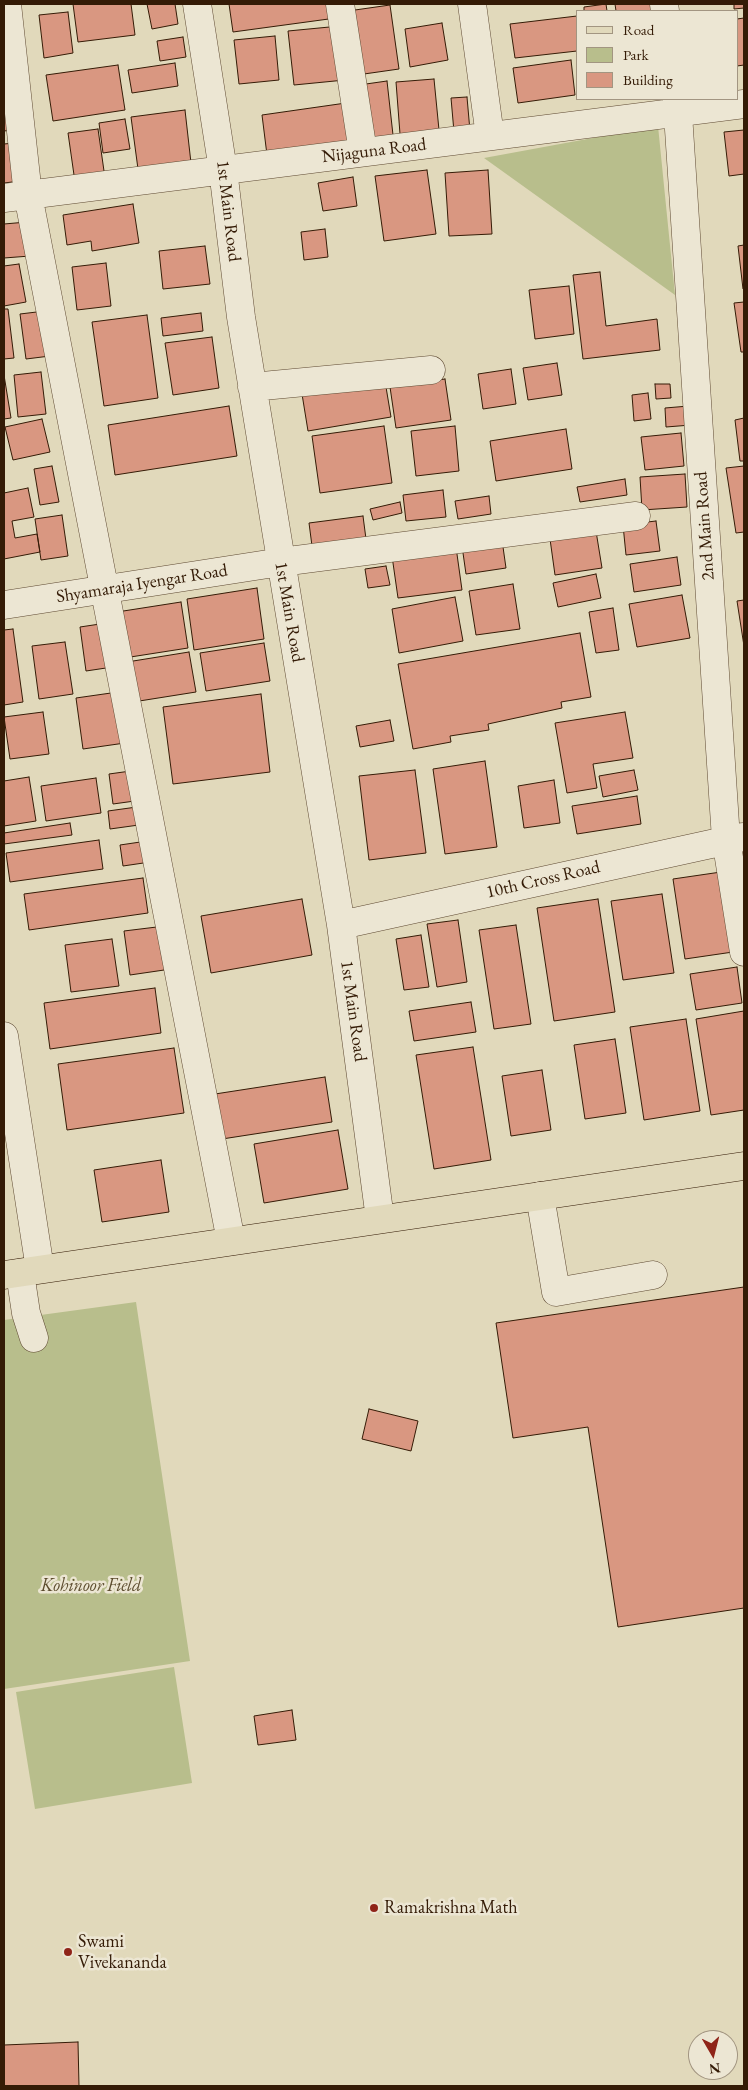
<!DOCTYPE html>
<style>
body{margin:0}
#map{position:relative;width:748px;height:2090px;overflow:hidden;background:#e1d9bb;font-family:"EB Garamond",serif}
canvas{display:block}
.frame{position:absolute;inset:0;border:5px solid #341b06;pointer-events:none}
.legend{position:absolute;left:576px;top:10px;width:162px;height:90px;box-sizing:border-box;background:#ece6d3;border:1px solid #a29581;margin:0;padding:6px 9px;list-style:none;font-size:15px;color:#341b06}
.legend li{display:flex;align-items:center;gap:10px;height:25px}
.legend b{width:25px;border:1px solid #a29581}
.north{position:absolute;left:688px;top:2030px;width:50px;height:50px;box-sizing:border-box;background:#ece6d3;border:1px solid #a29581;border-radius:50%;rotate:172deg;font-size:14px;font-weight:700;line-height:20px;text-align:center;color:#341b06}
.north::after{content:'';display:block;margin:auto;width:18px;height:22px;background:#8f2418;clip-path:polygon(50% 0,100% 100%,50% 72%,0 100%)}
</style>
<div id="map">
<canvas width="748" height="2090"></canvas>
<div class="frame"></div>
<ul class="legend">
<li><b style="height:6px;background:#e1d9bb"></b>Road</li>
<li><b style="height:14px;background:#b8be8c"></b>Park</li>
<li><b style="height:14px;background:#d99781"></b>Building</li>
</ul>
<div class="north">N</div>
</div>
<script>
const context = document.querySelector('canvas').getContext('2d');
context.lineJoin = 'round';
function fill(path, color) {
  context.fillStyle = color;
  context.fill(path, 'evenodd');
}
function poly(rows) {
  const path = new Path2D();
  for (const r of rows) {
    path.moveTo(r[0], r[1]);
    for (let i = 2; i < r.length; i += 2) path.lineTo(r[i], r[i + 1]);
  }
  return path;
}
function stroke(path, color, width, dash) {
  context.strokeStyle = color;
  context.lineWidth = width;
  context.lineCap = dash ? 'butt' : 'round';
  context.setLineDash(dash || []);
  context.stroke(path);
}
function drawText(font, color, halo, rows, align = 'center') {
  context.font = font + ' "EB Garamond",serif';
  context.lineWidth = 5;
  context.setLineDash([]);
  context.textBaseline = 'middle';
  context.strokeStyle = halo;
  context.fillStyle = color;
  for (const [text, x, y, turn = 0] of rows) {
    context.save();
    context.translate(x, y);
    context.rotate((+turn || 0) * Math.PI / 180);
    context.textAlign = isNaN(turn) ? turn : align;
    if (halo) context.strokeText(text, 0, 0);
    context.fillText(text, 0, 0);
    context.restore();
  }
}
fill(poly([
 [658,126,675,295,484,158],
 [136,1302,190,1661,4,1689,4,1320],
 [174,1667,192,1783,35,1809,16,1692]
]), '#b8be8c');
const building = poly([
 [73,4,131,4,135,35,78,42,73,4],
 [147,4,175,4,178,24,152,29,147,4],
 [229,4,334,4,336,18,233,32,229,4],
 [606,4,607,11,584,11,584,7,606,4],
 [615,4,653,4,654,11,616,11,615,4],
 [734,4,744,4,744,8,734,9,734,4],
 [390,5,399,69,357,75,348,11,390,5],
 [68,12,73,53,44,58,39,15,68,12],
 [577,16,577,51,515,58,510,24,577,16],
 [744,18,744,65,737,66,737,19,744,18],
 [442,23,448,60,410,67,405,29,442,23],
 [340,26,345,80,294,85,288,31,340,26],
 [275,36,279,80,239,84,234,40,275,36],
 [183,37,186,57,160,61,157,41,183,37],
 [571,60,575,95,518,103,513,68,571,60],
 [175,63,178,86,132,93,128,70,175,63],
 [118,65,125,110,53,121,46,75,118,65],
 [434,79,439,130,400,134,396,82,434,79],
 [387,81,393,135,365,139,359,85,387,81],
 [467,97,470,131,454,132,451,98,467,97],
 [346,103,351,144,267,155,262,115,346,103],
 [17,110,20,129,4,131,4,111,17,110],
 [185,110,191,163,138,169,131,117,185,110],
 [125,119,130,149,103,153,99,123,125,119],
 [98,129,105,178,75,182,68,133,98,129],
 [744,130,744,174,729,176,724,132,744,130],
 [14,143,20,181,4,183,4,144,14,143],
 [427,170,436,234,384,241,375,176,427,170],
 [488,170,492,234,449,236,445,173,488,170],
 [353,177,357,206,323,211,318,183,353,177],
 [133,204,139,243,92,251,91,241,67,245,63,215,133,204],
 [27,222,30,256,4,258,4,224,27,222],
 [325,229,328,257,304,260,301,232,325,229],
 [744,245,744,289,743,289,738,246,744,245],
 [205,246,210,284,163,289,159,251,205,246],
 [106,263,111,306,77,310,72,267,106,263],
 [19,264,26,302,4,306,4,266,19,264],
 [600,272,606,326,657,319,660,350,583,359,573,275,600,272],
 [569,286,574,334,535,339,529,290,569,286],
 [744,302,744,352,741,352,734,303,744,302],
 [4,309,8,309,14,358,4,359,4,309],
 [45,311,50,356,26,359,20,314,45,311],
 [201,313,203,331,163,336,161,318,201,313],
 [147,315,158,398,104,406,92,322,147,315],
 [212,337,219,388,173,395,165,343,212,337],
 [557,363,562,395,528,400,523,368,557,363],
 [511,369,516,404,483,409,478,374,511,369],
 [41,372,46,414,18,417,14,375,41,372],
 [4,375,11,418,4,419,4,375],
 [445,379,451,420,396,428,390,387,445,379],
 [385,381,391,417,308,431,302,394,385,381],
 [655,384,670,384,671,398,656,399,655,384],
 [648,393,651,419,634,421,632,395,648,393],
 [229,406,237,456,115,475,108,425,229,406],
 [689,406,691,425,666,427,665,408,689,406],
 [744,418,744,461,740,461,735,420,744,418],
 [42,419,50,452,13,460,5,427,42,419],
 [384,426,392,483,320,493,312,436,384,426],
 [455,426,459,471,416,476,411,431,455,426],
 [566,429,572,469,496,481,490,441,566,429],
 [681,433,684,466,645,470,641,437,681,433],
 [52,466,59,502,40,505,34,469,52,466],
 [744,466,744,532,736,533,726,468,744,466],
 [685,474,687,507,642,510,640,477,685,474],
 [625,479,627,495,580,502,577,487,625,479],
 [28,488,34,517,12,521,15,538,37,534,40,552,4,559,4,493,28,488],
 [443,490,446,517,406,521,403,495,443,490],
 [489,496,491,514,458,519,455,501,489,496],
 [400,502,402,513,373,520,370,509,400,502],
 [62,515,68,556,41,560,35,519,62,515],
 [363,516,366,539,312,546,309,523,363,516],
 [656,521,660,551,626,555,623,525,656,521],
 [596,531,602,568,555,575,550,539,596,531],
 [501,533,506,568,466,574,461,539,501,533],
 [456,547,462,590,398,598,392,556,456,547],
 [677,557,681,585,634,592,630,564,677,557],
 [386,566,390,585,368,588,365,569,386,566],
 [596,574,601,598,558,607,553,583,596,574],
 [513,584,520,629,476,635,469,591,513,584],
 [257,588,264,639,194,650,187,599,257,588],
 [682,595,690,638,637,647,629,604,682,595],
 [455,597,463,641,399,653,392,609,455,597],
 [744,600,744,646,737,601,744,600],
 [181,602,188,648,124,658,117,612,181,602],
 [613,608,619,650,596,653,589,612,613,608],
 [100,624,106,668,86,671,80,627,100,624],
 [13,629,23,702,4,705,4,630,13,629],
 [580,633,591,697,561,702,562,708,488,724,489,730,450,736,451,742,413,749,398,664,580,633],
 [65,642,73,694,39,699,32,646,65,642],
 [264,643,270,681,206,691,200,653,264,643],
 [189,652,196,692,133,702,127,662,189,652],
 [118,692,125,743,83,749,76,698,118,692],
 [261,694,270,772,173,784,163,707,261,694],
 [43,712,49,754,10,759,4,717,43,712],
 [625,712,633,758,593,764,597,788,567,793,555,723,625,712],
 [390,720,394,741,360,747,356,726,390,720],
 [485,761,497,847,445,854,433,769,485,761],
 [138,770,142,800,113,804,109,774,138,770],
 [415,770,426,853,369,860,359,776,415,770],
 [634,770,638,790,603,797,599,776,634,770],
 [29,777,36,821,4,826,4,781,29,777],
 [96,778,101,813,46,821,41,786,96,778],
 [554,780,560,823,524,828,518,786,554,780],
 [637,796,641,824,577,834,572,806,637,796],
 [144,806,146,824,110,829,108,811,144,806],
 [70,823,72,835,4,844,4,833,70,823],
 [99,840,103,869,10,882,6,853,99,840],
 [154,840,157,861,123,866,120,845,154,840],
 [721,872,733,952,685,959,673,879,721,872],
 [143,878,148,913,29,930,24,894,143,878],
 [662,894,674,973,623,980,611,901,662,894],
 [302,899,312,955,211,973,201,916,302,899],
 [598,899,615,1012,554,1021,537,908,598,899],
 [458,920,467,982,437,987,427,924,458,920],
 [516,925,531,1024,494,1029,479,930,516,925],
 [165,926,171,969,130,975,124,931,165,926],
 [421,935,429,987,404,990,396,939,421,935],
 [112,939,119,986,71,992,65,945,112,939],
 [737,967,742,1003,696,1010,690,974,737,967],
 [155,988,161,1033,50,1049,44,1003,155,988],
 [471,1002,476,1032,414,1041,409,1011,471,1002],
 [744,1011,744,1110,711,1115,696,1019,744,1011],
 [686,1019,700,1111,644,1120,630,1027,686,1019],
 [615,1039,626,1113,585,1119,574,1045,615,1039],
 [473,1047,491,1160,434,1169,416,1055,473,1047],
 [174,1048,184,1113,67,1130,58,1064,174,1048],
 [542,1070,551,1130,511,1136,502,1076,542,1070],
 [325,1077,332,1122,222,1139,215,1094,325,1077],
 [338,1130,348,1189,264,1203,254,1144,338,1130],
 [161,1160,169,1212,102,1222,94,1170,161,1160],
 [744,1287,744,1608,618,1627,588,1427,513,1438,496,1323,744,1287],
 [369,1409,418,1421,411,1451,362,1439,369,1409],
 [292,1710,296,1740,258,1745,254,1716,292,1710],
 [78,2042,79,2086,4,2086,4,2045,78,2042]
]);
fill(building, '#d99781');
stroke(building, '#341b06', 1);
const minor = poly([
 [7,4,28,195,231,1241],
 [197,4,223,170,241,317,341,925,380,1219],
 [340,4,363,152],
 [472,4,490,136],
 [664,4,665,11],
 [677,99,726,839,744,952],
 [4,198,744,104],
 [252,387,431,370],
 [4,605,281,562,636,516],
 [341,925,743,837],
 [4,1036,40,1269],
 [540,1196,556,1292,653,1275],
 [20,1273,26,1313,34,1338]
]);
const major = poly([
 [4,1275,744,1166]
]);
stroke(minor, '#5f4a33', 29);
stroke(major, '#341b06', 29);
stroke(minor, '#ece6d3', 28);
stroke(major, '#e1d9bb', 28);
for (const [x, y, r, color] of [
 [374,1908,5,"#8f2418"],
 [68,1952,5,"#8f2418"]
]) {
  const dot = new Path2D();
  dot.arc(x, y, r, 0, 2 * Math.PI);
  context.fillStyle = color;
  context.fill(dot);
  stroke(dot, '#ece6d3', 2);
}
drawText('18px', '#341b06', '#ece6d3', [
 ["Nijaguna Road",374,151,-7],
 ["1st Main Road",228,211,83],
 ["2nd Main Road",705,526,-94],
 ["Shyamaraja Iyengar Road",142,584,-9],
 ["1st Main Road",289,612,80],
 ["10th Cross Road",543,880,-13],
 ["1st Main Road",353,1011,82]
]);
drawText('italic 18px', '#5c4c2e', '#ece6d3', [
 ["Kohinoor Field",91,1586]
]);
drawText('18px', '#341b06', '#ece6d3', [
 ["Ramakrishna Math",384,1908],
 ["Swami",78,1942],
 ["Vivekananda",78,1963]
], 'left');
</script>
